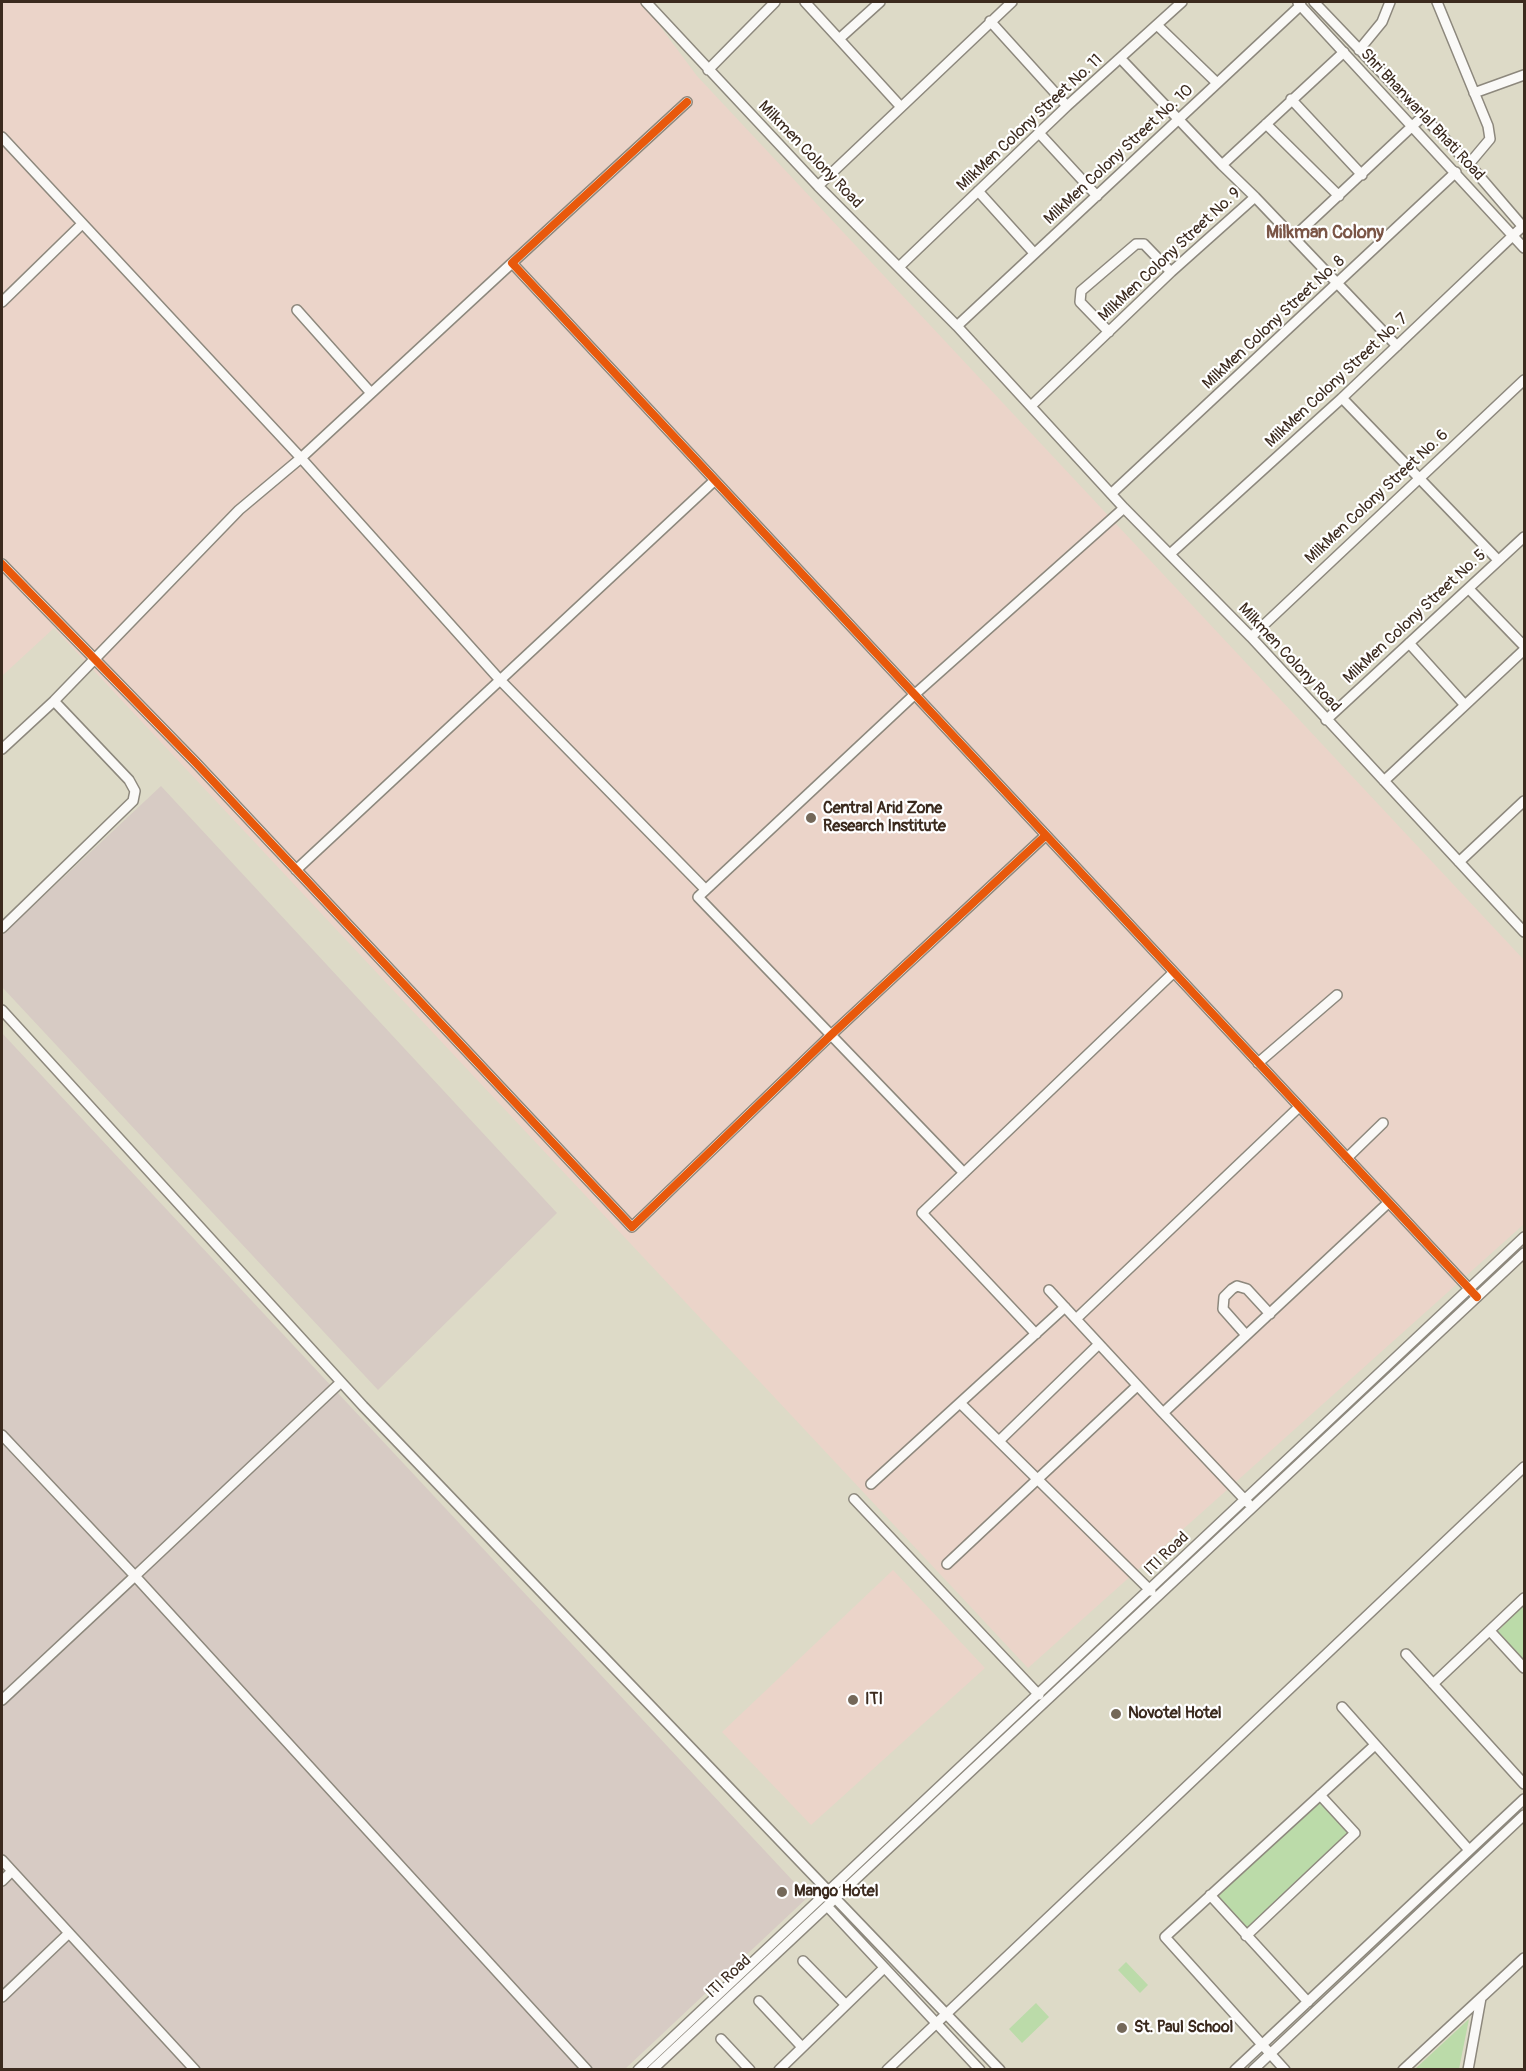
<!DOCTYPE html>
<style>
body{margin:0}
#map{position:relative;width:1526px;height:2071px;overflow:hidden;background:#dddac7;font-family:Pangolin,sans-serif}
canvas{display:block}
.frame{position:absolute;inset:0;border:3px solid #3b2a1e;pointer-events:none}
</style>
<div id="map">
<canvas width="1526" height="2071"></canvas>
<div class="frame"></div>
</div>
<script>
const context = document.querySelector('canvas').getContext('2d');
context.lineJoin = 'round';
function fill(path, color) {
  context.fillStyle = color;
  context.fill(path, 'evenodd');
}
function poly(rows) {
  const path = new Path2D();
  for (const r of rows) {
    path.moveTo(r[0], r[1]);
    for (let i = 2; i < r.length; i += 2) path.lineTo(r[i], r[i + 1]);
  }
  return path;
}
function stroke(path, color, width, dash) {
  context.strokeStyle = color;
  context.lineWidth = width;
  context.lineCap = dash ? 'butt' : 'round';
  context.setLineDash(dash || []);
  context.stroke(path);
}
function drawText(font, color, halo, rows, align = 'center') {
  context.font = font + ' Pangolin,sans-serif';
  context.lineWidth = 4.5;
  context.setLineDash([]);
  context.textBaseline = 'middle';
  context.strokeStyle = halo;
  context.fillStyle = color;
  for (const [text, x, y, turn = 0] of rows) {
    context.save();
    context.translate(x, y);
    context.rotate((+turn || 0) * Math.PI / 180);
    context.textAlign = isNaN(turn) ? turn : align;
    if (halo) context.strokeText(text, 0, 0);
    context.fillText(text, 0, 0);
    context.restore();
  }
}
fill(poly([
 [2,2,642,2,697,76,1524,960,1524,1224,1028,1668,54,628,2,676],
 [893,1570,985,1668,811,1825,722,1732]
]), '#ebd4c9');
fill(poly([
 [161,786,557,1213,378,1390,2,987,2,935],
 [2,1033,808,1897,625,2069,2,2069]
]), '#d7cbc4');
fill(poly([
 [1524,1605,1524,1662,1496,1633],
 [1320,1799,1351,1832,1246,1931,1216,1898],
 [1126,1962,1148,1985,1140,1993,1118,1970],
 [1036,2003,1049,2017,1022,2043,1009,2029],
 [1469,2019,1459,2069,1415,2069]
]), '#bbdba9');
const minor = poly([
 [646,2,818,186,957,326,1124,508,1251,637,1524,932],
 [805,2,839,39],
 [880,2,839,39,901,107],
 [1314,2,1469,164,1524,228],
 [1437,2,1488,126,1490,139,1469,164],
 [1298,3,1524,248],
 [990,21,1067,106],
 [1157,25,1217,83],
 [1359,50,1382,22,1390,2],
 [1121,59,1222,165],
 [708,70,775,2],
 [1474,93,1524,75],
 [1291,99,1362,175],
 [687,102,512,263,1477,1297],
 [1266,124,1339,196],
 [1039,133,1097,196],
 [2,137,301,458,500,680,705,889],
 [818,186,1012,2],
 [978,191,1034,253],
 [1255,197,1397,346],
 [1295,236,1422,117],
 [899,267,1067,106,1182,2],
 [2,302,82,224],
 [297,310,371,393],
 [957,326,1301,5],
 [1109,332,1080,302,1081,291,1136,244,1144,244,1171,272],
 [1342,398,1498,560],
 [1031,406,1171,272,1255,197,1222,165,1344,52],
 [1111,494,1456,172],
 [1170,554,1342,398,1523,226],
 [2,564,195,762,632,1227,831,1035,1045,836],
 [1469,589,1524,646],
 [1251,637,1524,380],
 [1409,643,1464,704],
 [1326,720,1524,537],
 [2,749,54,701,239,510,301,458,512,263],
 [1384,781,1524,650],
 [1459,862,1524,801],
 [296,870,714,481],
 [2,928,133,801,135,791,129,780,54,701],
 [2,1010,363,1406,1000,2070],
 [1258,1063,1337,995],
 [1347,1158,1383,1123],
 [964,1173,698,897,914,695,1124,508],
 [1049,1290,1163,1413,1388,1203],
 [1076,1319,1299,1107],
 [1036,1334,922,1213,1173,973],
 [1246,1335,1223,1309,1224,1297,1232,1289,1237,1286,1247,1289,1270,1314],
 [960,1403,1151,1591],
 [1163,1413,1248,1503],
 [2,1435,135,1576,341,1382],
 [999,1441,1099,1344],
 [871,1484,1065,1307],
 [854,1499,1039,1695],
 [947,1564,1137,1386],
 [1490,1631,1524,1668],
 [1406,1654,1524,1784],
 [1433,1684,1524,1598],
 [2,1700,135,1576,587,2070],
 [1342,1707,1469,1850],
 [2,1860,195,2070],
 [2,1881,12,1871],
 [1210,1895,1308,2002],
 [827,1906,980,2070],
 [1246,1936,1355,1833,1320,1795],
 [803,1961,846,2005],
 [2,1997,69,1933],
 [759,2001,802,2047],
 [721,2039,750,2070],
 [638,2070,1524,1237],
 [652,2070,1524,1253],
 [779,2070,884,1968],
 [887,2070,1524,1467],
 [1235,2070,1524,1799],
 [1253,2070,1524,1815],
 [1285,2070,1165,1937,1375,1745],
 [1403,2070,1524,1958],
 [1468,2070,1481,1998]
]);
stroke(minor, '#8d887d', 12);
stroke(minor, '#faf9f7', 9);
stroke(poly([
 [687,102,512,263,1477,1297],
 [2,564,195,762,632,1227,831,1035,1045,836]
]), '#e8590c', 8);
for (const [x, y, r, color] of [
 [811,818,6,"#746859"],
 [853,1700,6,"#746859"],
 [1116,1714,6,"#746859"],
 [782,1892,6,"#746859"],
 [1122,2028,6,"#746859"]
]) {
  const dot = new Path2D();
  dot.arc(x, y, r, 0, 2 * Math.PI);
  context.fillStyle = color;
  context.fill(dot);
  stroke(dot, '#fff', 2);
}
drawText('16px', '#3b2a1e', '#fff', [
 ["Shri Bhanwarlal Bhati Road",1422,115,47],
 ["MilkMen Colony Street No. 11",1030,123,-43],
 ["Milkmen Colony Road",810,155,46],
 ["MilkMen Colony Street No. 10",1119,155,-43],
 ["MilkMen Colony Street No. 9",1170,255,-43],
 ["MilkMen Colony Street No. 8",1274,323,-43],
 ["MilkMen Colony Street No. 7",1337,381,-43],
 ["MilkMen Colony Street No. 6",1377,497,-43],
 ["MilkMen Colony Street No. 5",1415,617,-43],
 ["Milkmen Colony Road",1289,658,47],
 ["ITI Road",1167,1554,-44],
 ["ITI Road",729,1977,-43]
]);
drawText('bold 16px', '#3b2a1e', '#fff', [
 ["Central Arid Zone",823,809],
 ["Research Institute",823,827],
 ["ITI",865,1700],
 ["Novotel Hotel",1128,1714],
 ["Mango Hotel",794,1892],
 ["St. Paul School",1134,2028]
], 'left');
drawText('bold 18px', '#7a5546', '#fff', [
 ["Milkman Colony",1325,233]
]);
</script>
